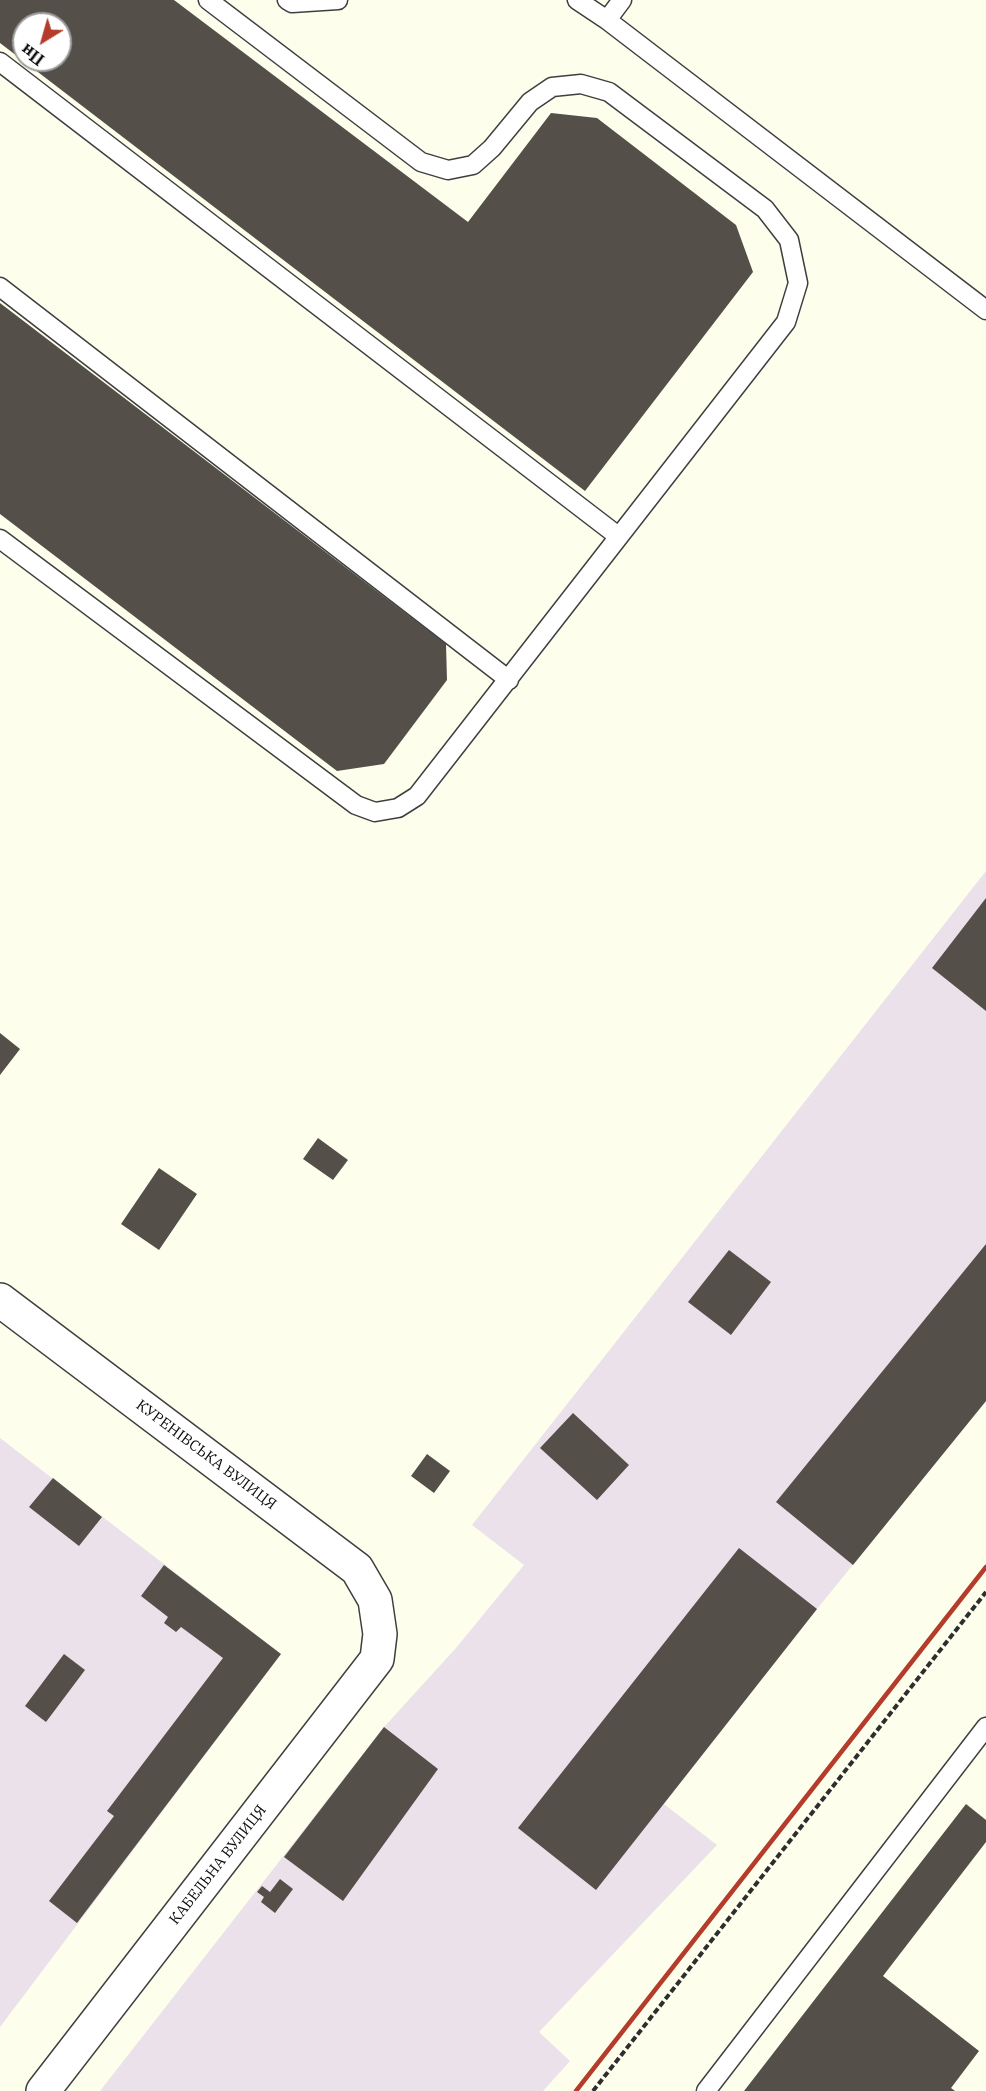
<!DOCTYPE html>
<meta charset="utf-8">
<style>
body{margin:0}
#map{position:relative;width:986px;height:2091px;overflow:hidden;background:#fefeec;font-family:"IBM Plex Serif",serif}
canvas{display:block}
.north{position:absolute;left:12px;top:12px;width:60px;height:60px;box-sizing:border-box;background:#fff;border:2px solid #9e9e9e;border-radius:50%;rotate:217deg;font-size:16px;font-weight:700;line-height:24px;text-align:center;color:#0c0c0c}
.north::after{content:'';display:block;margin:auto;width:21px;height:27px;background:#b53b2b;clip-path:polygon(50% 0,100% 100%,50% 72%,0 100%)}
</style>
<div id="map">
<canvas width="986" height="2091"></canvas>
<div class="north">Пн</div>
</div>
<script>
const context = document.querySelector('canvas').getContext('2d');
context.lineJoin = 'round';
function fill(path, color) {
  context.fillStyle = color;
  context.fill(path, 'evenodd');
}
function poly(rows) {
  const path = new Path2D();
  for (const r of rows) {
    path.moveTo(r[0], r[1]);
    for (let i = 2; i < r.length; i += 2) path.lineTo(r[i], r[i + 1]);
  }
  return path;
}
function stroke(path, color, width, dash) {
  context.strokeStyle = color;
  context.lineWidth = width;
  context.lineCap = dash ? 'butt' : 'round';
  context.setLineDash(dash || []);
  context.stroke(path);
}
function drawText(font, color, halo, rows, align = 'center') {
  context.font = font + ' "IBM Plex Serif",serif';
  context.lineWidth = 6;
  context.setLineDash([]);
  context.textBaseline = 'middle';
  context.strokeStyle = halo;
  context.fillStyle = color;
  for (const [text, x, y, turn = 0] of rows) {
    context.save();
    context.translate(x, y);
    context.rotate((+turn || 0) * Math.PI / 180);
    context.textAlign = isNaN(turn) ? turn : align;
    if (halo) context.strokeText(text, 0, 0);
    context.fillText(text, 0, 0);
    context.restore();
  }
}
fill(poly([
 [986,871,986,1401,817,1609,664,1804,717,1845,539,2032,570,2061,543,2091,100,2091,384,1727,456,1648,524,1565,472,1525],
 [0,1438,281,1654,0,2027]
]), '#ebe1ea');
fill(poly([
 [0,0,174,0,468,222,551,113,597,118,736,225,753,272,585,491,0,43],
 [24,24,60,24,60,60,24,60],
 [0,303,446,644,447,680,384,764,337,771,0,514],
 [986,898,986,1011,932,968],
 [0,1033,20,1049,0,1075],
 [318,1138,348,1160,333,1180,303,1159],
 [159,1168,197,1194,159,1250,121,1224],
 [986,1244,986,1401,853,1565,776,1502],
 [729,1250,771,1282,731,1335,688,1302],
 [573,1413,629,1465,597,1500,540,1448],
 [427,1454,450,1471,434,1493,411,1476],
 [53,1478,102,1517,79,1546,29,1507],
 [739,1548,817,1609,596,1890,518,1828],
 [164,1565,281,1654,77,1923,49,1901,114,1816,107,1811,223,1658,181,1627,176,1632,164,1623,168,1617,141,1596],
 [64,1654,85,1670,46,1722,25,1706],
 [384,1727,438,1769,343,1901,284,1857],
 [966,1804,986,1820,986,1842,883,1976,979,2051,951,2088,955,2091,744,2091],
 [280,1879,293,1889,275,1913,261,1902,264,1897,257,1892,262,1886,270,1892]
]), '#544f49');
const service = poly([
 [287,0,292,3,338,0],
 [577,0,607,20,986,310],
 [607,20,622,0],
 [0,62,618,536],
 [0,287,509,680],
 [0,539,356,805,375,812,398,808,417,796,786,322,798,283,789,240,765,209,609,92,581,84,552,87,530,102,492,148,473,165,448,170,421,162,208,0],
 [706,2091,986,1727]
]);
const minor = poly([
 [0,1300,357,1569,375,1600,380,1634,377,1659,43,2091]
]);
stroke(service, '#3f3f3f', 21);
stroke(minor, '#3f3f3f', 36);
stroke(poly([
 [593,2091,986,1592]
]), '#2e2e2e', 4, [6, 3]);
stroke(service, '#fff', 18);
stroke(minor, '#fff', 33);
stroke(poly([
 [576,2091,986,1567]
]), '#b53b2b', 4.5);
drawText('15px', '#0c0c0c', '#fff', [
 ["КУРЕНІВСЬКА ВУЛИЦЯ",206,1455,37],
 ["КАБЕЛЬНА ВУЛИЦЯ",218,1865,-52]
]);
</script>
